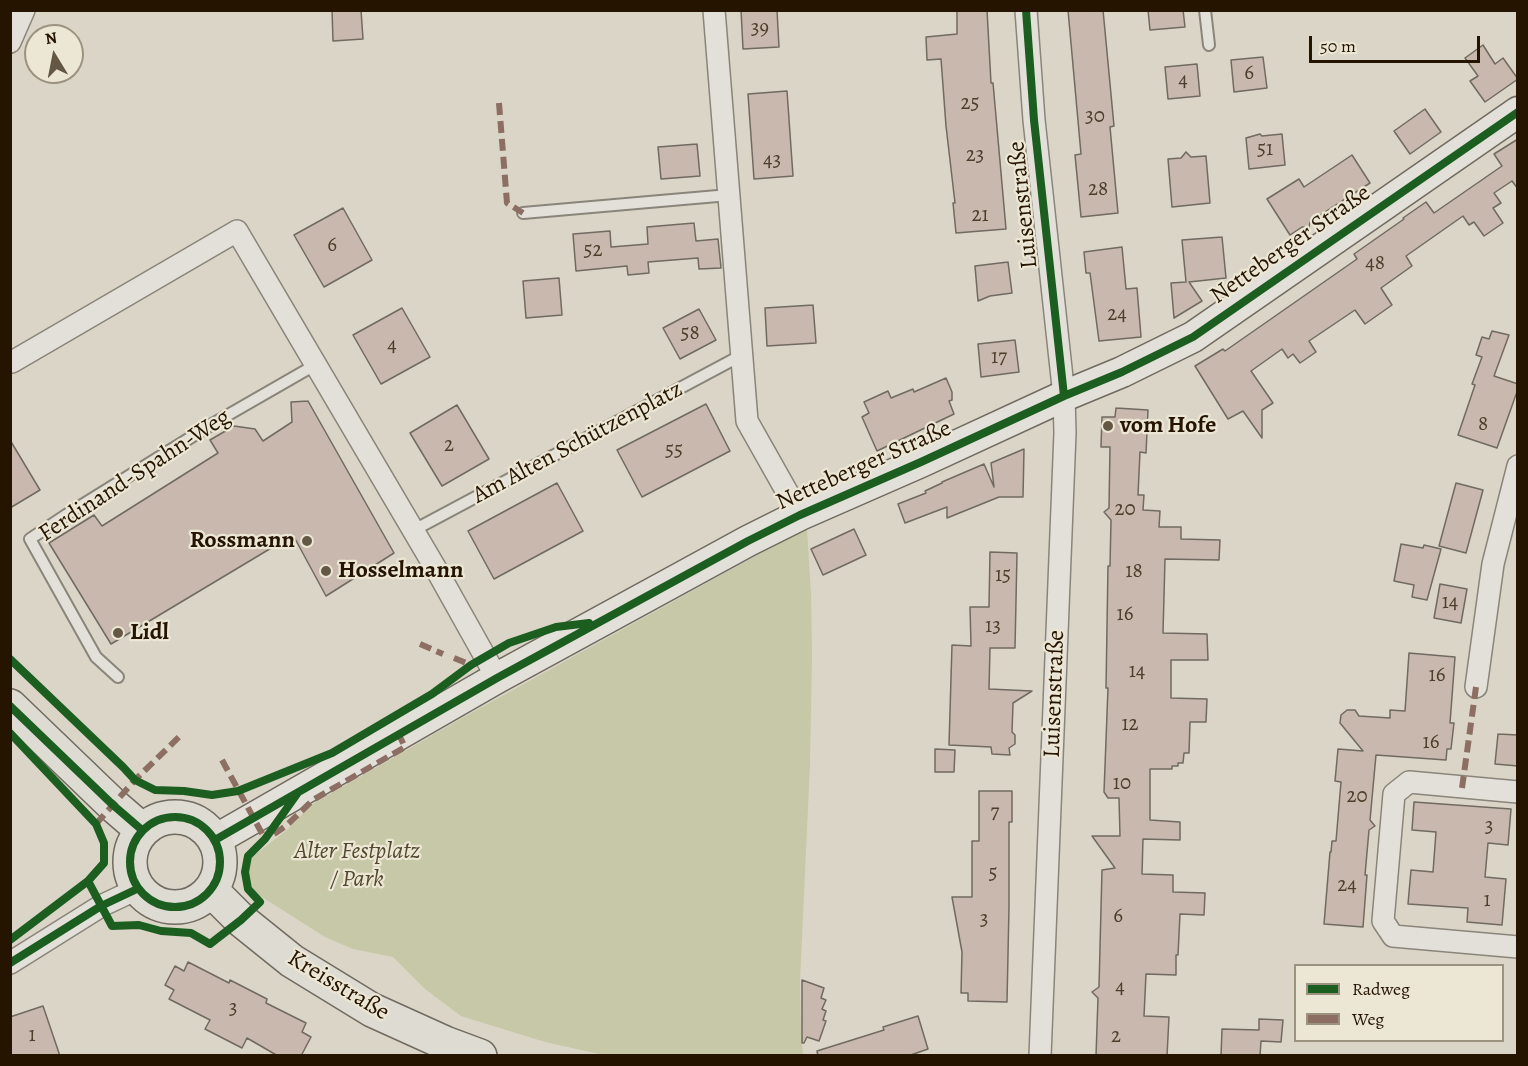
<!DOCTYPE html>
<html>
<head>
<meta charset="utf-8">
<style>
	body { margin:0 }
	#map { position:relative; width:1528px; height:1066px; overflow:hidden; background:#dad5c6; font-family:Alegreya,serif }
	canvas { display:block }
	.frame { position:absolute; inset:0; border:12px solid #251400; pointer-events:none }
	.legend { position:absolute; left:1294px; top:964px; width:210px; height:78px; box-sizing:border-box; background:#ece6d5; border:2px solid #9c9280; margin:0; padding:8px 10px; list-style:none; font-size:18px; color:#251400 }
	.legend li { display:flex; align-items:center; gap:12px; height:30px }
	.legend b { width:30px; border:2px solid #9c9280 }
	.north { position:absolute; left:24px; top:24px; width:60px; height:60px; box-sizing:border-box; background:#ece6d5; border:2px solid #9c9280; border-radius:50%; rotate:350deg; font-size:16px; font-weight:700; line-height:24px; text-align:center; color:#251400 }
	.north::after { content:''; display:block; margin:auto; width:21px; height:27px; background:#645845; clip-path:polygon(50% 0,100% 100%,50% 72%,0 100%) }
	.scale { position:absolute; left:1309px; top:36px; width:171px; height:27px; box-sizing:border-box; border:3px solid #251400; border-top:0; padding-left:8px; font-size:18px; line-height:21px; white-space:nowrap; color:#251400; -webkit-text-stroke:4px #ece6d5; paint-order:stroke }
</style>
</head>
<body>
<div id="map">
<canvas width="1528" height="1066"></canvas>
<div class="frame"></div>
<ul class="legend">
<li><b style="height:8px;background:#1b5e20"></b>Radweg</li>
<li><b style="height:8px;background:#8d6e63"></b>Weg</li>
</ul>
<div class="north">N</div>
<div class="scale">50 m</div>
</div>
<script>
const ctx = document.querySelector('canvas').getContext('2d');
ctx.lineJoin = 'round';
function fillPath(path, color) {
  ctx.fillStyle = color;
  ctx.fill(path, 'evenodd');
}
function shape(rows) {
  const path = new Path2D();
  for (const r of rows) {
    if (r.length === 3) {
      path.moveTo(r[0] + r[2], r[1]);
      path.arc(r[0], r[1], r[2], 0, 2 * Math.PI);
      continue;
    }
    path.moveTo(r[0], r[1]);
    for (let i = 2; i < r.length; i += 2) path.lineTo(r[i], r[i + 1]);
  }
  return path;
}
function strokePath(path, color, width, dash) {
  ctx.strokeStyle = color;
  ctx.lineWidth = width;
  ctx.lineCap = dash ? 'butt' : 'round';
  ctx.setLineDash(dash || []);
  ctx.stroke(path);
}
function write(font, color, halo, rows, align = 'center') {
  ctx.font = font + ' Alegreya,serif';
  ctx.lineWidth = 4.5;
  ctx.setLineDash([]);
  ctx.textBaseline = 'middle';
  ctx.strokeStyle = halo;
  ctx.fillStyle = color;
  for (const [text, x, y, turn = 0] of rows) {
    ctx.save();
    ctx.translate(x, y);
    ctx.rotate((+turn || 0) * Math.PI / 180);
    ctx.textAlign = isNaN(turn) ? turn : align;
    if (halo) ctx.strokeText(text, 0, 0);
    ctx.fillText(text, 0, 0);
    ctx.restore();
  }
}
fillPath(shape([
	[807,529,811,593,812,656,810,764,800,981,801,1035,803,1055,604,1055,545,1042,461,1016,425,989,393,957,353,949,325,937,262,897,250,888,248,872,252,857,287,830,311,805,464,717,759,554]
]), '#c7c8a8');
const building = shape([
	[332,10,361,10,363,39,333,41,332,10],
	[741,10,777,10,779,47,743,49,741,10],
	[957,10,987,10,991,83,993,83,1006,229,956,233,953,203,955,203,946,126,941,59,927,60,926,37,957,34,957,10],
	[1068,10,1103,10,1114,126,1110,127,1118,213,1081,217,1075,155,1081,154,1068,10],
	[1148,10,1183,10,1185,27,1150,30,1148,10],
	[1483,45,1495,64,1503,58,1518,79,1485,102,1470,81,1478,76,1465,58,1483,45],
	[1263,57,1267,88,1234,92,1231,60,1263,57],
	[1197,64,1200,96,1168,99,1165,67,1197,64],
	[787,91,793,176,754,179,748,94,787,91],
	[1425,109,1441,132,1410,154,1394,131,1425,109],
	[1260,134,1262,136,1282,134,1285,165,1249,169,1246,138,1260,134],
	[1518,139,1518,189,1512,181,1494,193,1501,203,1493,208,1503,223,1484,236,1474,222,1469,225,1463,216,1406,256,1412,266,1381,288,1392,305,1365,324,1355,310,1309,341,1316,352,1300,363,1293,354,1288,358,1282,349,1251,371,1273,403,1262,410,1262,438,1243,411,1228,419,1195,366,1223,349,1225,351,1357,259,1354,254,1404,219,1403,218,1426,202,1434,213,1502,166,1494,154,1518,139],
	[697,144,700,176,661,179,658,147,697,144],
	[1186,152,1191,157,1206,156,1210,203,1172,207,1168,159,1181,158,1186,152],
	[1352,155,1370,183,1310,222,1309,228,1302,227,1290,235,1267,199,1299,179,1304,187,1352,155],
	[343,208,372,260,324,287,294,235,343,208],
	[694,223,696,241,718,239,721,268,699,269,698,258,648,262,649,273,628,275,627,266,576,271,573,234,610,231,611,247,648,244,647,227,694,223],
	[1222,237,1226,278,1189,282,1202,301,1174,318,1171,283,1186,282,1182,240,1222,237],
	[1122,247,1126,289,1137,288,1141,337,1099,341,1090,273,1086,273,1084,252,1122,247],
	[1008,262,1012,293,990,296,978,301,975,266,1008,262],
	[559,278,562,315,526,318,523,281,559,278],
	[813,305,816,343,767,346,765,308,813,305],
	[402,308,430,357,381,384,353,335,402,308],
	[699,309,716,340,680,359,663,328,699,309],
	[1492,331,1509,335,1494,376,1518,384,1518,389,1497,448,1458,435,1475,385,1472,384,1482,357,1476,355,1482,337,1489,339,1492,331],
	[1015,340,1019,372,981,377,978,344,1015,340],
	[946,378,952,392,952,400,949,401,954,414,877,451,862,417,869,413,864,402,888,391,891,398,913,389,914,392,946,378],
	[308,401,394,553,326,596,293,535,111,644,49,543,94,515,102,526,218,453,210,440,234,426,255,429,263,441,292,422,291,402,308,401],
	[706,404,730,451,642,497,617,450,706,404],
	[457,405,489,459,442,486,410,433,457,405],
	[1116,408,1148,410,1146,453,1140,452,1138,495,1144,495,1143,510,1160,511,1159,527,1181,527,1181,539,1220,540,1219,560,1165,559,1163,633,1207,634,1208,660,1171,660,1171,698,1207,699,1206,722,1190,722,1189,753,1184,753,1183,763,1178,763,1178,766,1172,766,1172,769,1150,769,1150,820,1180,822,1180,840,1143,839,1142,874,1173,875,1173,892,1205,893,1204,915,1180,914,1178,955,1176,955,1176,975,1146,974,1144,1016,1169,1017,1167,1056,1096,1056,1098,998,1092,992,1099,987,1102,870,1115,868,1092,836,1120,836,1119,798,1108,798,1104,792,1108,688,1106,688,1108,566,1110,566,1111,520,1104,512,1109,508,1110,447,1101,447,1102,417,1115,417,1116,408],
	[10,440,40,490,10,508,10,440],
	[1024,449,1023,497,999,497,947,518,947,507,905,523,898,504,926,493,925,491,942,483,942,482,984,464,994,487,991,463,1024,449],
	[557,483,583,531,494,579,468,531,557,483],
	[1456,483,1483,490,1466,553,1439,546,1456,483],
	[854,529,866,555,823,575,811,549,854,529],
	[1401,544,1423,548,1424,545,1441,549,1427,600,1412,597,1414,585,1394,581,1401,544],
	[990,552,1017,553,1015,648,990,648,989,689,1032,691,1013,703,1012,732,1015,735,1015,744,1009,748,1010,755,992,754,991,747,949,745,952,645,971,646,970,607,989,607,990,552],
	[1440,584,1467,589,1461,623,1434,618,1440,584],
	[1409,653,1455,657,1450,723,1454,723,1451,749,1447,749,1446,760,1376,755,1370,820,1375,826,1369,830,1365,875,1367,875,1363,927,1324,924,1330,852,1331,852,1332,841,1336,841,1341,782,1335,781,1338,749,1363,751,1340,723,1341,715,1347,710,1355,710,1359,716,1390,718,1390,710,1405,711,1409,653],
	[1498,734,1518,735,1518,766,1495,764,1498,734],
	[935,749,955,750,954,772,935,772,935,749],
	[979,791,1012,791,1012,822,1009,822,1009,907,1007,1002,968,1001,968,993,961,993,962,952,952,897,972,897,972,841,979,841,979,791],
	[1414,802,1511,809,1508,845,1488,843,1485,877,1506,879,1502,925,1467,922,1468,908,1408,904,1411,870,1433,872,1436,832,1412,830,1414,802],
	[188,962,229,983,230,980,267,999,266,1003,306,1023,302,1032,311,1037,301,1056,278,1056,247,1038,242,1048,205,1029,210,1020,169,999,174,990,165,985,175,966,184,971,188,962],
	[802,980,824,988,821,998,826,1000,822,1009,826,1011,823,1020,826,1021,819,1041,807,1037,804,1043,802,1043,802,980],
	[43,1006,60,1056,10,1056,10,1017,43,1006],
	[918,1016,928,1049,908,1056,818,1056,817,1051,884,1030,883,1027,918,1016],
	[1259,1019,1283,1020,1281,1042,1261,1041,1260,1056,1221,1056,1222,1029,1259,1030,1259,1019]
]);
fillPath(building, '#c8b8ad');
strokePath(building, '#706a60', 1.5);
const lane = shape([
	[1205,10,1209,45],
	[523,213,729,195],
	[414,530,742,355],
	[118,677,96,657,30,539,66,515,214,423,315,365]
]);
const street = shape([
	[714,10,747,421,800,515],
	[1026,10,1034,120,1064,396,1065,433,1040,1056],
	[10,42,24,10],
	[10,361,12,362,237,231,436,569,497,678],
	[1476,687,1493,564,1518,466],
	[1518,792,1409,782,1394,794,1383,921,1393,936,1518,947],
	[10,963,101,906,137,889]
]);
const secondary = shape([
	[215,840,497,678,748,541,800,515,921,462,1064,396,1122,372,1193,337,1518,112]
]);
const primary = shape([
	[10,706,113,805,142,830],
	[175,862,45],
	[211,890,241,920,292,961,372,1010,445,1043,480,1056]
]);
strokePath(lane, '#8a857a', 14);
strokePath(street, '#8a857a', 24);
strokePath(secondary, '#706a60', 33);
strokePath(primary, '#706a60', 36);
strokePath(lane, '#e3e0d9', 10);
strokePath(street, '#e3e0d9', 21);
strokePath(secondary, '#e3e0d9', 30);
strokePath(primary, '#dedbd3', 33);
strokePath(shape([
	[499,103,507,203,523,213],
	[420,644,443,654],
	[454,658,471,665],
	[222,760,265,839],
	[1462,788,1476,687],
	[96,824,135,780,180,736],
	[274,834,286,826,313,800,405,747,399,735]
]), '#8d6e63', 6, [12, 6]);
strokePath(shape([
	[1026,10,1034,120,1064,396],
	[10,659,123,767,135,780,155,790,184,791,212,795,238,791,332,753,432,694,471,665,509,643,556,627,589,623],
	[10,706,113,805,142,830],
	[10,733,96,824,104,843,104,863,88,881,10,940],
	[175,862,45],
	[215,840,497,678,748,541,800,515,921,462,1064,396,1122,372,1193,337,1518,112],
	[88,881,112,926,139,925,161,931,191,933,210,944,241,920,260,902,248,889,245,872,248,856,265,839,297,794],
	[10,963,101,906,137,889]
]), '#1b5e20', 8);
for (const [x, y, r, color] of [
	[1108,426,6,"#645845"],
	[307,541,6,"#645845"],
	[326,571,6,"#645845"],
	[118,633,6,"#645845"]
]) {
  const dot = new Path2D();
  dot.arc(x, y, r, 0, 2 * Math.PI);
  ctx.fillStyle = color;
  ctx.fill(dot);
  strokePath(dot, '#ece6d5', 2);
}
write('21px', '#4e3d2b', null, [
	["39",760,29],
	["6",1249,74],
	["4",1183,81],
	["25",970,104],
	["30",1095,117],
	["51",1265,150],
	["23",975,156],
	["43",772,161],
	["28",1098,190],
	["21",980,216],
	["6",332,246],
	["52",593,251],
	["48",1375,264],
	["24",1117,315],
	["58",690,334],
	["4",392,346],
	["17",999,358],
	["8",1483,425],
	["2",449,446],
	["55",674,451],
	["20",1125,510],
	["18",1134,572],
	["15",1003,576],
	["14",1450,603],
	["16",1125,615],
	["13",993,627],
	["14",1137,672],
	["16",1437,676],
	["12",1130,725],
	["16",1431,743],
	["10",1122,784],
	["20",1357,797],
	["7",995,813],
	["3",1489,827],
	["5",993,874],
	["24",1347,886],
	["1",1487,901],
	["6",1118,917],
	["3",984,920],
	["4",1120,988],
	["3",233,1009],
	["1",32,1036],
	["2",1116,1037]
]);
write('24px', '#251400', '#ece6d5', [
	["Luisenstraße",1024,205,-96],
	["Netteberger Straße",1291,245,-35],
	["Am Alten Schützenplatz",578,443,-28],
	["Netteberger Straße",864,466,-24],
	["Ferdinand-Spahn-Weg",135,476,-33],
	["Luisenstraße",1055,694,-88],
	["Kreisstraße",338,986,31]
]);
write('bold 24px', '#251400', '#ece6d5', [
	["vom Hofe",1120,426],
	["Rossmann",295,541,"right"],
	["Hosselmann",338,571],
	["Lidl",130,633]
], 'left');
write('italic 24px', '#51472b', '#ece6d5', [
	["Alter Festplatz",357,852],
	["/ Park",357,880]
]);
</script>
</body>
</html>
